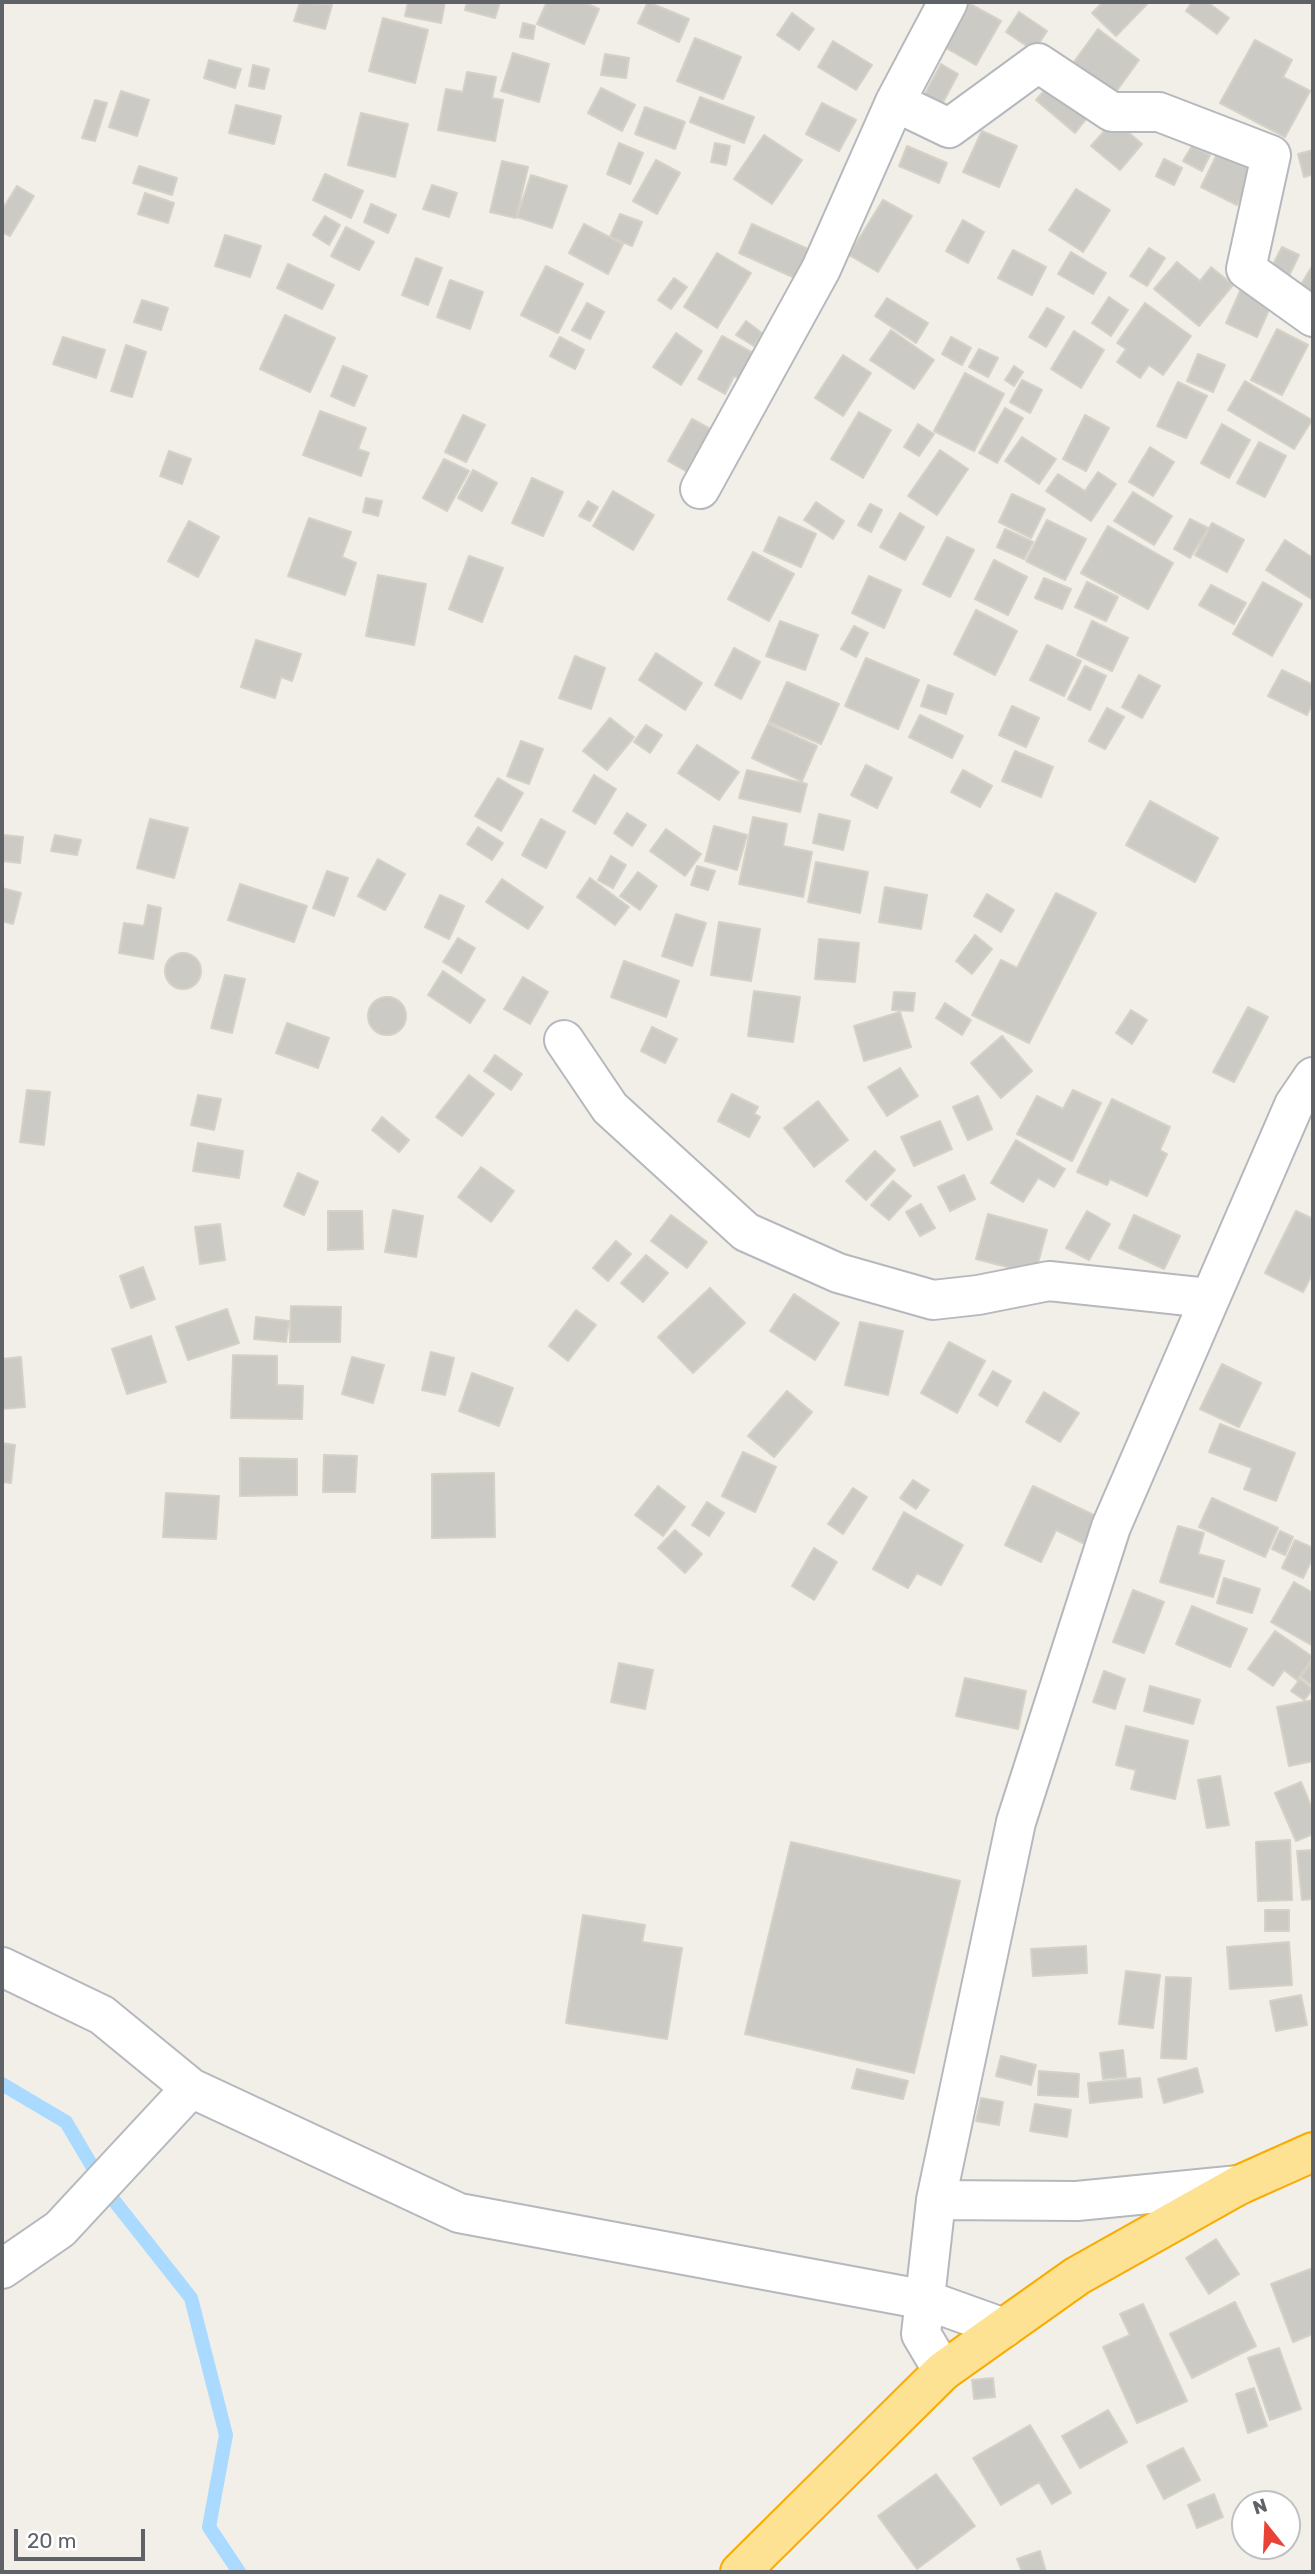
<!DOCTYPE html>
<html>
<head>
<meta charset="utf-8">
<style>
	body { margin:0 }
	#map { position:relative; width:1315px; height:2574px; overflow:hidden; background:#f1efe8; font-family:Rubik,sans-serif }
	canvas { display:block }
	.frame { position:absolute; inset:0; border:4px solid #5f6368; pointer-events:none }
	.north { position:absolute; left:1231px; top:2490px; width:70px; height:70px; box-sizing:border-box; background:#fff; border:2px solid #bfc1c3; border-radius:50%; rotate:342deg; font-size:19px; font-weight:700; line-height:28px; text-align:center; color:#5f6368 }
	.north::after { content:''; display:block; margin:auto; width:24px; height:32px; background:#ea4335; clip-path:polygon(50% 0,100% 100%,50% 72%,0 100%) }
	.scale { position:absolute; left:14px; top:2529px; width:131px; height:32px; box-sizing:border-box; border:4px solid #5f6368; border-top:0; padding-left:9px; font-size:21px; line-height:24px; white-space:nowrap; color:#5f6368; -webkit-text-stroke:5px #fff; paint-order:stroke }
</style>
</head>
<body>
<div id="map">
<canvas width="1315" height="2574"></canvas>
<div class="frame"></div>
<div class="north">N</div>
<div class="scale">20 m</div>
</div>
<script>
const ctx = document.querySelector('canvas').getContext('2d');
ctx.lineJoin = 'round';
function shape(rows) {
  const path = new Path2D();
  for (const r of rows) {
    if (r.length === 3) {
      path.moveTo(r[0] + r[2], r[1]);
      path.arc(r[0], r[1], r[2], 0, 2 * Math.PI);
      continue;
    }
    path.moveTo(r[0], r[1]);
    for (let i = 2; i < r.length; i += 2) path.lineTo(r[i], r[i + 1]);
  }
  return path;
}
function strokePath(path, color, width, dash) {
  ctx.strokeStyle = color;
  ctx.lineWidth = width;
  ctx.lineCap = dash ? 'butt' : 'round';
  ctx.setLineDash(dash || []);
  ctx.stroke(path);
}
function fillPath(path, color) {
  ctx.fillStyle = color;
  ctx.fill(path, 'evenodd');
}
strokePath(shape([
	[2,2084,66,2122,108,2193,191,2298,226,2435,209,2527,239,2572]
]), '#aadaff', 14);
const building = shape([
	[300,2,332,5,325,29,294,21,300,2],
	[408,2,445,2,441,23,405,16,408,2],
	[467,2,500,2,495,18,465,10,467,2],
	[547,2,583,2,599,9,584,44,537,24,547,2],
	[648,2,689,19,679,42,638,23,648,2],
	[1103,2,1149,2,1116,36,1092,13,1103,2],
	[1192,2,1207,2,1229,18,1217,34,1186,11,1192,2],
	[970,4,1001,21,976,65,946,48,970,4],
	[1019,12,1047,31,1034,51,1006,32,1019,12],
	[792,13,814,29,799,50,777,35,792,13],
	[383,18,428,30,415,83,369,71,383,18],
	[523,23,535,26,533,39,520,37,523,23],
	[1098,29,1139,60,1110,100,1068,70,1098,29],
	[695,38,741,57,723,99,677,81,695,38],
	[1255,40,1292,60,1283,77,1310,91,1285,137,1220,103,1255,40],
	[833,41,872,65,856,90,818,67,833,41],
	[513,53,549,64,539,102,501,91,513,53],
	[605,54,629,58,626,78,601,75,605,54],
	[209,60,241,69,235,88,204,78,209,60],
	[941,64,958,74,940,108,922,99,941,64],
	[253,65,269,69,264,89,249,86,253,65],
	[467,72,496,77,492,98,503,100,495,141,438,130,446,89,463,92,467,72],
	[1057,76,1095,108,1075,133,1036,100,1057,76],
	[601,88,635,105,622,131,588,113,601,88],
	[121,91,149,100,137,136,109,127,121,91],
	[700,97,754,117,744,143,690,122,700,97],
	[95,100,107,103,95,141,82,138,95,100],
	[822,103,856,120,839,151,806,134,822,103],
	[236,105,281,116,274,144,229,133,236,105],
	[645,107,685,122,675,149,635,134,645,107],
	[361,113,408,124,395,177,348,165,361,113],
	[1114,120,1142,144,1120,170,1091,146,1114,120],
	[982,131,1017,146,999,187,963,172,982,131],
	[764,135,802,160,772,204,734,179,764,135],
	[619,143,643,153,630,184,607,174,619,143],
	[715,143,730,146,726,165,711,162,715,143],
	[1222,144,1259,162,1237,205,1201,187,1222,144],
	[907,146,947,163,939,183,899,166,907,146],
	[1192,146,1210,155,1202,171,1183,161,1192,146],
	[1313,150,1313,174,1304,177,1298,154,1313,150],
	[1164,159,1182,168,1174,185,1156,176,1164,159],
	[656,160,680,173,657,214,633,201,656,160],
	[502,161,528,167,516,218,490,212,502,161],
	[139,166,177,178,172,195,133,183,139,166],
	[325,174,363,191,351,218,313,200,325,174],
	[531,175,567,186,552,228,517,217,531,175],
	[432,185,457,193,449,217,423,209,432,185],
	[17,186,34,196,10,236,2,232,2,210,17,186],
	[1076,189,1110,210,1083,252,1049,230,1076,189],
	[145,193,174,203,168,223,138,214,145,193],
	[883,200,912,216,878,272,849,255,883,200],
	[371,204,396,215,388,233,364,222,371,204],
	[620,214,642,222,632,246,610,237,620,214],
	[325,216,340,225,329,245,313,235,325,216],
	[963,220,984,232,968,263,946,251,963,220],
	[584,224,623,244,608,274,569,253,584,224],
	[752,224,808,249,795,278,739,253,752,224],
	[346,227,374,242,359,270,331,256,346,227],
	[225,235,261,246,250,277,215,266,225,235],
	[1282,247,1299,255,1288,278,1270,270,1282,247],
	[1149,248,1165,258,1147,286,1130,276,1149,248],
	[1013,250,1046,267,1032,295,998,278,1013,250],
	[1071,252,1106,273,1093,294,1058,274,1071,252],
	[717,253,751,273,717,328,684,307,717,253],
	[416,258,442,268,428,305,402,295,416,258],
	[1177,262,1200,281,1211,267,1233,285,1199,326,1154,289,1177,262],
	[288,264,334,285,322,309,277,288,288,264],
	[1313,265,1313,305,1295,294,1313,265],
	[546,266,583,284,558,333,521,315,546,266],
	[674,278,687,287,671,309,658,300,674,278],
	[450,280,483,292,470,329,437,317,450,280],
	[1244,282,1275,296,1257,337,1226,323,1244,282],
	[1109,297,1128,310,1111,336,1092,323,1109,297],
	[887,298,928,323,916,343,875,316,887,298],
	[142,300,168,308,161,330,134,322,142,300],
	[587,303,604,312,590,339,572,330,587,303],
	[1145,303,1191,336,1163,375,1149,365,1140,378,1117,362,1126,349,1117,343,1145,303],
	[1047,308,1064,317,1046,347,1029,337,1047,308],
	[285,315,335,338,310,392,260,369,285,315],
	[746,321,762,333,754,346,736,335,746,321],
	[1277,329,1308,345,1282,395,1251,380,1277,329],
	[891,330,934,360,914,389,870,360,891,330],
	[1074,331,1104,350,1081,388,1051,369,1074,331],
	[676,333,702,351,681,385,653,367,676,333],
	[722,336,766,360,752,385,734,376,725,394,698,379,722,336],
	[63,337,105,350,96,378,53,364,63,337],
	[560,337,584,350,575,369,550,356,560,337],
	[951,337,971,348,962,365,942,354,951,337],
	[126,345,146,352,132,397,111,391,126,345],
	[979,349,998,358,988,377,969,367,979,349],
	[1198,354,1225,365,1213,392,1187,381,1198,354],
	[843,355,871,373,843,416,815,398,843,355],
	[343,366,367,376,354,406,331,396,343,366],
	[1014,366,1023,372,1014,386,1005,380,1014,366],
	[965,373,1004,394,974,451,934,431,965,373],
	[1022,380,1042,390,1030,413,1010,402,1022,380],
	[1245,381,1312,420,1294,449,1228,410,1245,381],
	[1178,382,1207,396,1186,438,1157,426,1178,382],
	[1005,408,1023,418,997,463,979,453,1005,408],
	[320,411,366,428,358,449,369,453,361,476,303,455,320,411],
	[859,412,891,430,863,478,831,459,859,412],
	[463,415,485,425,466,462,445,452,463,415],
	[1085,415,1109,428,1086,471,1063,459,1085,415],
	[692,419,723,436,698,478,668,461,692,419],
	[918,424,934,434,919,456,904,447,918,424],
	[1222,424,1250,440,1229,478,1201,463,1222,424],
	[1022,437,1056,459,1039,484,1005,461,1022,437],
	[1259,442,1286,456,1265,497,1237,483,1259,442],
	[1150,447,1174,462,1153,496,1129,482,1150,447],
	[940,450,968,469,937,515,908,496,940,450],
	[169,451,191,459,182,484,160,476,169,451],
	[444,459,469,471,447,511,423,498,444,459],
	[473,470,497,483,482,511,458,498,473,470],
	[1098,472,1116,484,1091,521,1046,491,1058,474,1085,491,1098,472],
	[532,478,563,492,543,536,512,523,532,478],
	[613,491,654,515,633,550,593,526,613,491],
	[1133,492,1172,516,1154,545,1114,521,1133,492],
	[1012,494,1045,509,1031,538,999,522,1012,494],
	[366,498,382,501,378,516,363,512,366,498],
	[588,501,598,507,590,521,579,516,588,501],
	[816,502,844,521,833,539,804,520,816,502],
	[870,504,882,510,871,532,858,525,870,504],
	[900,513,924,527,905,560,880,547,900,513],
	[779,517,816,534,801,567,764,551,779,517],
	[309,518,351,532,342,557,356,563,345,595,288,576,309,518],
	[1190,519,1208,528,1190,558,1174,549,1190,519],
	[1047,520,1086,539,1065,580,1026,561,1047,520],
	[189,521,219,537,198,577,168,561,189,521],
	[1212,523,1244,540,1227,572,1195,555,1212,523],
	[1108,526,1173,563,1148,609,1081,573,1108,526],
	[1005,529,1033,542,1024,559,997,547,1005,529],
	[947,537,974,550,950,597,923,584,947,537],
	[1285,540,1313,558,1313,600,1266,570,1285,540],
	[753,552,794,574,769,621,728,599,753,552],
	[469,556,503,568,482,622,449,609,469,556],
	[994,560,1027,577,1008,615,975,599,994,560],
	[378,575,426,584,414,645,366,636,378,575],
	[869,576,901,590,884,628,852,613,869,576],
	[1044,578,1071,589,1062,609,1035,598,1044,578],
	[1087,582,1118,597,1106,621,1075,607,1087,582],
	[1263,582,1302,604,1272,656,1233,634,1263,582],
	[1211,585,1246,603,1234,624,1199,605,1211,585],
	[976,610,1017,631,995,675,954,654,976,610],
	[780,621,818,635,805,670,766,656,780,621],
	[1092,621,1128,638,1112,671,1077,655,1092,621],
	[854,626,868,633,856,657,841,649,854,626],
	[256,640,301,654,292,681,281,677,275,698,241,687,256,640],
	[1047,645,1081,661,1064,696,1030,680,1047,645],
	[734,648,760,662,741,699,715,685,734,648],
	[656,653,702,683,685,710,639,680,656,653],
	[575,656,605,668,591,709,559,698,575,656],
	[866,658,919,680,898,729,845,706,866,658],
	[1085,666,1106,676,1090,710,1068,699,1085,666],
	[1282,670,1313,685,1313,703,1307,715,1268,696,1282,670],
	[1139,675,1160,686,1142,718,1122,707,1139,675],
	[787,682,839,704,821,744,769,722,787,682],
	[928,685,953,694,946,714,921,706,928,685],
	[1012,706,1039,718,1026,747,999,735,1012,706],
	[1107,708,1124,717,1105,749,1089,741,1107,708],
	[920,715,963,736,952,758,909,737,920,715],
	[610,718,634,737,607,770,583,751,610,718],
	[768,724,817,746,802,781,752,758,768,724],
	[646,725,662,735,650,753,634,742,646,725],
	[521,741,543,749,529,784,507,776,521,741],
	[697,745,739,772,719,800,678,773,697,745],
	[1015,751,1053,767,1041,797,1002,781,1015,751],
	[866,765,892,778,877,808,851,795,866,765],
	[747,770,807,784,800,812,739,798,747,770],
	[963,770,992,786,980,807,951,792,963,770],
	[594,775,616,789,595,824,573,811,594,775],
	[498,778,523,793,501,831,475,816,498,778],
	[1150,801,1218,838,1195,882,1126,845,1150,801],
	[627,813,646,825,632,846,614,833,627,813],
	[819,814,850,821,843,850,813,843,819,814],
	[753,817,787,824,783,846,812,852,803,897,739,884,753,817],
	[150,819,188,828,174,878,137,868,150,819],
	[541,819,565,832,546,868,522,855,541,819],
	[714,826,747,835,737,870,705,861,714,826],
	[478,827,503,843,492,860,467,844,478,827],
	[666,829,701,854,685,876,650,851,666,829],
	[3,835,23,837,20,863,2,861,3,835],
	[55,835,81,840,77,855,51,851,55,835],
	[611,856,626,865,613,888,598,880,611,856],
	[378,859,405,874,385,910,358,896,378,859],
	[816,862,868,872,860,913,808,902,816,862],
	[697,866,715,871,708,890,691,885,697,866],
	[327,871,348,878,334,916,313,908,327,871],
	[638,872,657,886,640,910,620,896,638,872],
	[590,878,629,907,615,925,577,897,590,878],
	[502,879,543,907,528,929,486,902,502,879],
	[240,884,307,906,294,942,228,920,240,884],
	[885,887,927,895,921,929,879,922,885,887],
	[2,888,21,893,13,924,2,921,2,888],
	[1056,893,1096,913,1029,1043,972,1015,1001,960,1017,968,1056,893],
	[987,894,1014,910,1001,932,974,916,987,894],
	[440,895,464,906,449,939,425,927,440,895],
	[148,905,161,908,153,959,119,953,124,923,144,926,148,905],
	[676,914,706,923,692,966,662,956,676,914],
	[719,922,760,929,751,981,711,975,719,922],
	[975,935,992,949,972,974,956,961,975,935],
	[458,938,475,948,461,973,443,962,458,938],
	[819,939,859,943,855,982,815,979,819,939],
	[183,971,18],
	[624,961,679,981,666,1017,611,997,624,961],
	[443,971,485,1000,470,1023,428,995,443,971],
	[225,975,245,979,232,1033,211,1028,225,975],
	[523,977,548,992,530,1024,504,1009,523,977],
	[754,991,800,997,793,1042,748,1036,754,991],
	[894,992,915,993,913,1011,892,1010,894,992],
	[387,1016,19],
	[945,1003,971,1020,962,1035,936,1018,945,1003],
	[1248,1007,1268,1017,1234,1082,1213,1072,1248,1007],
	[1131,1010,1147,1020,1132,1044,1116,1033,1131,1010],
	[900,1012,911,1047,864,1061,854,1026,900,1012],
	[287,1023,329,1038,318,1068,276,1053,287,1023],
	[652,1027,677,1039,665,1063,641,1051,652,1027],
	[1002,1036,1032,1071,1001,1098,971,1063,1002,1036],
	[495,1055,522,1074,511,1090,484,1071,495,1055],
	[900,1068,918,1096,887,1116,868,1087,900,1068],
	[469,1075,494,1094,462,1136,436,1117,469,1075],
	[27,1090,50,1092,44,1145,20,1142,27,1090],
	[1073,1090,1101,1103,1072,1161,1017,1134,1037,1096,1063,1109,1073,1090],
	[732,1094,758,1107,754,1114,760,1117,749,1137,718,1121,732,1094],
	[198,1095,221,1099,214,1130,191,1125,198,1095],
	[978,1096,992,1129,968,1140,953,1107,978,1096],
	[1112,1099,1170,1127,1160,1150,1167,1154,1147,1196,1110,1179,1107,1185,1077,1172,1112,1099],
	[818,1101,848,1140,814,1167,784,1128,818,1101],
	[382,1117,409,1140,399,1152,372,1130,382,1117],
	[940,1121,952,1149,914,1166,901,1137,940,1121],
	[1016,1140,1065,1169,1054,1187,1038,1178,1023,1202,991,1183,1016,1140],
	[198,1143,243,1151,239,1178,193,1171,198,1143],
	[875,1151,895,1170,866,1200,846,1181,875,1151],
	[481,1167,514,1191,491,1222,458,1197,481,1167],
	[298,1173,318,1182,304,1215,284,1206,298,1173],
	[964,1175,975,1199,950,1211,938,1187,964,1175],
	[893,1181,911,1196,889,1220,871,1205,893,1181],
	[921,1204,935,1228,920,1236,906,1212,921,1204],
	[393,1210,423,1216,416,1257,385,1252,393,1210],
	[328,1211,362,1211,363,1249,328,1250,328,1211],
	[1087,1211,1110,1224,1089,1260,1066,1248,1087,1211],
	[1296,1211,1313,1219,1313,1273,1303,1292,1265,1273,1296,1211],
	[988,1214,1047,1230,1035,1274,976,1259,988,1214],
	[671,1215,707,1242,687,1268,651,1241,671,1215],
	[1134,1215,1180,1236,1164,1269,1119,1248,1134,1215],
	[220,1224,225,1260,200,1264,195,1227,220,1224],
	[616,1241,631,1254,608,1281,593,1268,616,1241],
	[646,1255,668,1273,643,1302,621,1283,646,1255],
	[143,1267,155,1299,131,1308,120,1276,143,1267],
	[710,1288,745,1323,693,1373,658,1337,710,1288],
	[794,1294,839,1323,815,1360,770,1331,794,1294],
	[291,1306,341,1307,340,1342,290,1342,291,1306],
	[227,1309,239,1343,188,1360,176,1327,227,1309],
	[576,1310,596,1325,568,1361,549,1346,576,1310],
	[256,1317,289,1321,286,1342,254,1339,256,1317],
	[860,1322,903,1331,888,1395,845,1385,860,1322],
	[151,1336,166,1382,127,1394,112,1349,151,1336],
	[949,1342,985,1361,957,1413,921,1393,949,1342],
	[431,1352,454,1358,445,1395,422,1390,431,1352],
	[233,1355,277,1356,277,1385,303,1386,302,1419,231,1418,233,1355],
	[21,1357,25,1407,2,1409,2,1359,21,1357],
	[352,1357,384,1365,373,1403,342,1394,352,1357],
	[1222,1364,1261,1383,1239,1427,1200,1409,1222,1364],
	[993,1371,1011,1381,997,1406,979,1395,993,1371],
	[472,1373,513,1388,499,1426,459,1411,472,1373],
	[787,1391,812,1412,774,1457,748,1436,787,1391],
	[1044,1392,1079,1413,1060,1442,1026,1422,1044,1392],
	[1220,1424,1295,1453,1276,1501,1244,1489,1252,1468,1209,1452,1220,1424],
	[2,1443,15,1445,11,1483,2,1482,2,1443],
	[743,1452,776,1467,755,1512,722,1496,743,1452],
	[324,1455,357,1456,355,1492,323,1492,324,1455],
	[240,1458,297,1459,297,1495,240,1496,240,1458],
	[494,1473,495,1537,432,1538,432,1474,494,1473],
	[913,1480,929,1490,916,1509,900,1498,913,1480],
	[658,1486,685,1507,663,1536,635,1515,658,1486],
	[1033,1486,1100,1518,1087,1545,1056,1530,1041,1562,1005,1545,1033,1486],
	[853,1488,867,1497,843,1534,828,1524,853,1488],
	[166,1493,219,1496,216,1539,163,1537,166,1493],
	[1212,1498,1278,1528,1265,1557,1199,1527,1212,1498],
	[707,1502,724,1513,709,1536,692,1525,707,1502],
	[904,1512,963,1545,941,1585,917,1573,908,1588,873,1569,904,1512],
	[1178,1526,1204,1533,1198,1554,1224,1561,1213,1597,1160,1582,1178,1526],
	[675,1530,702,1554,685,1573,658,1548,675,1530],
	[1280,1531,1293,1537,1285,1555,1272,1549,1280,1531],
	[1295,1540,1313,1548,1313,1557,1303,1578,1282,1568,1295,1540],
	[814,1548,837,1562,814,1600,792,1586,814,1548],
	[1224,1578,1260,1589,1252,1613,1217,1603,1224,1578],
	[1294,1582,1313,1593,1313,1646,1271,1622,1294,1582],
	[1133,1590,1164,1602,1144,1653,1113,1642,1133,1590],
	[1192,1606,1247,1629,1230,1667,1176,1644,1192,1606],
	[1275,1631,1313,1657,1297,1680,1284,1670,1273,1686,1248,1669,1275,1631],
	[1313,1660,1313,1686,1301,1677,1313,1660],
	[619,1663,653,1670,645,1709,611,1702,619,1663],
	[1104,1671,1125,1679,1115,1709,1093,1702,1104,1671],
	[965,1678,1026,1691,1018,1729,956,1716,965,1678],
	[1300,1679,1313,1689,1304,1700,1291,1691,1300,1679],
	[1150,1686,1200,1700,1193,1724,1144,1711,1150,1686],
	[1313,1700,1313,1761,1289,1766,1277,1707,1313,1700],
	[1126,1726,1188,1741,1175,1799,1131,1789,1136,1770,1116,1765,1126,1726],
	[1220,1776,1229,1825,1207,1828,1198,1780,1220,1776],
	[1301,1782,1313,1811,1313,1834,1296,1841,1275,1793,1301,1782],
	[1290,1840,1292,1900,1258,1901,1256,1842,1290,1840],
	[791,1842,960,1881,914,2073,745,2034,791,1842],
	[1313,1850,1313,1899,1302,1900,1297,1851,1313,1850],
	[1265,1910,1289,1910,1289,1931,1265,1931,1265,1910],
	[583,1915,645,1925,642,1942,682,1948,667,2039,566,2023,583,1915],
	[1289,1942,1292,1985,1230,1989,1227,1947,1289,1942],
	[1086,1946,1087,1973,1033,1976,1031,1949,1086,1946],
	[1126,1971,1160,1975,1153,2028,1119,2024,1126,1971],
	[1166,1977,1191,1978,1186,2059,1161,2058,1166,1977],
	[1301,1995,1307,2025,1276,2031,1270,2001,1301,1995],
	[1123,2050,1126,2077,1103,2079,1100,2053,1123,2050],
	[1001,2056,1036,2065,1031,2085,996,2076,1001,2056],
	[1197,2068,1203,2092,1164,2103,1158,2079,1197,2068],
	[857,2069,908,2081,903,2099,852,2088,857,2069],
	[1039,2071,1079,2074,1078,2097,1038,2095,1039,2071],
	[1140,2078,1142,2097,1090,2103,1088,2083,1140,2078],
	[981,2098,1003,2102,999,2125,976,2121,981,2098],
	[1035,2104,1071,2110,1067,2137,1030,2131,1035,2104],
	[1216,2239,1239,2274,1209,2294,1186,2258,1216,2239],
	[1313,2268,1313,2334,1293,2342,1271,2284,1313,2268],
	[1235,2302,1256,2346,1192,2378,1170,2334,1235,2302],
	[1143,2304,1187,2401,1137,2423,1103,2347,1130,2335,1120,2314,1143,2304],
	[1279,2348,1301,2409,1270,2420,1248,2358,1279,2348],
	[993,2378,995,2397,974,2399,972,2380,993,2378],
	[1254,2388,1267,2426,1248,2433,1236,2394,1254,2388],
	[1108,2410,1127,2442,1080,2468,1062,2436,1108,2410],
	[1030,2425,1071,2493,1052,2504,1039,2482,1001,2505,973,2458,1030,2425],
	[1183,2448,1200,2480,1164,2499,1147,2466,1183,2448],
	[936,2474,975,2526,917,2569,878,2516,936,2474],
	[1214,2494,1223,2517,1197,2528,1188,2505,1214,2494],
	[1040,2551,1046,2572,1022,2572,1017,2559,1040,2551]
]);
fillPath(building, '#cccac5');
strokePath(building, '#d6d1c6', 2);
const minor = shape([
	[895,102,949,128,1038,63,1112,112,1159,112,1271,155,1246,269,1313,317],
	[700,489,821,269,895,102,948,2],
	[564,1040,610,1108,746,1232,838,1273,933,1300,978,1295,1049,1281,1208,1298],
	[2,1967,102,2015,191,2088,60,2229,2,2269],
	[191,2088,459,2213,926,2300,1004,2328],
	[936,2200,1077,2201,1239,2185],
	[943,2371,921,2334,936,2200,1016,1822,1111,1527,1294,1105,1313,1077]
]);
const highway = shape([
	[740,2572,943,2371,1077,2276,1239,2185,1313,2152]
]);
strokePath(minor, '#b5b8bc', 42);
strokePath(highway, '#f9ab00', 42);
strokePath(minor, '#fff', 38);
strokePath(highway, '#fde293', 38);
</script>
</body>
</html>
